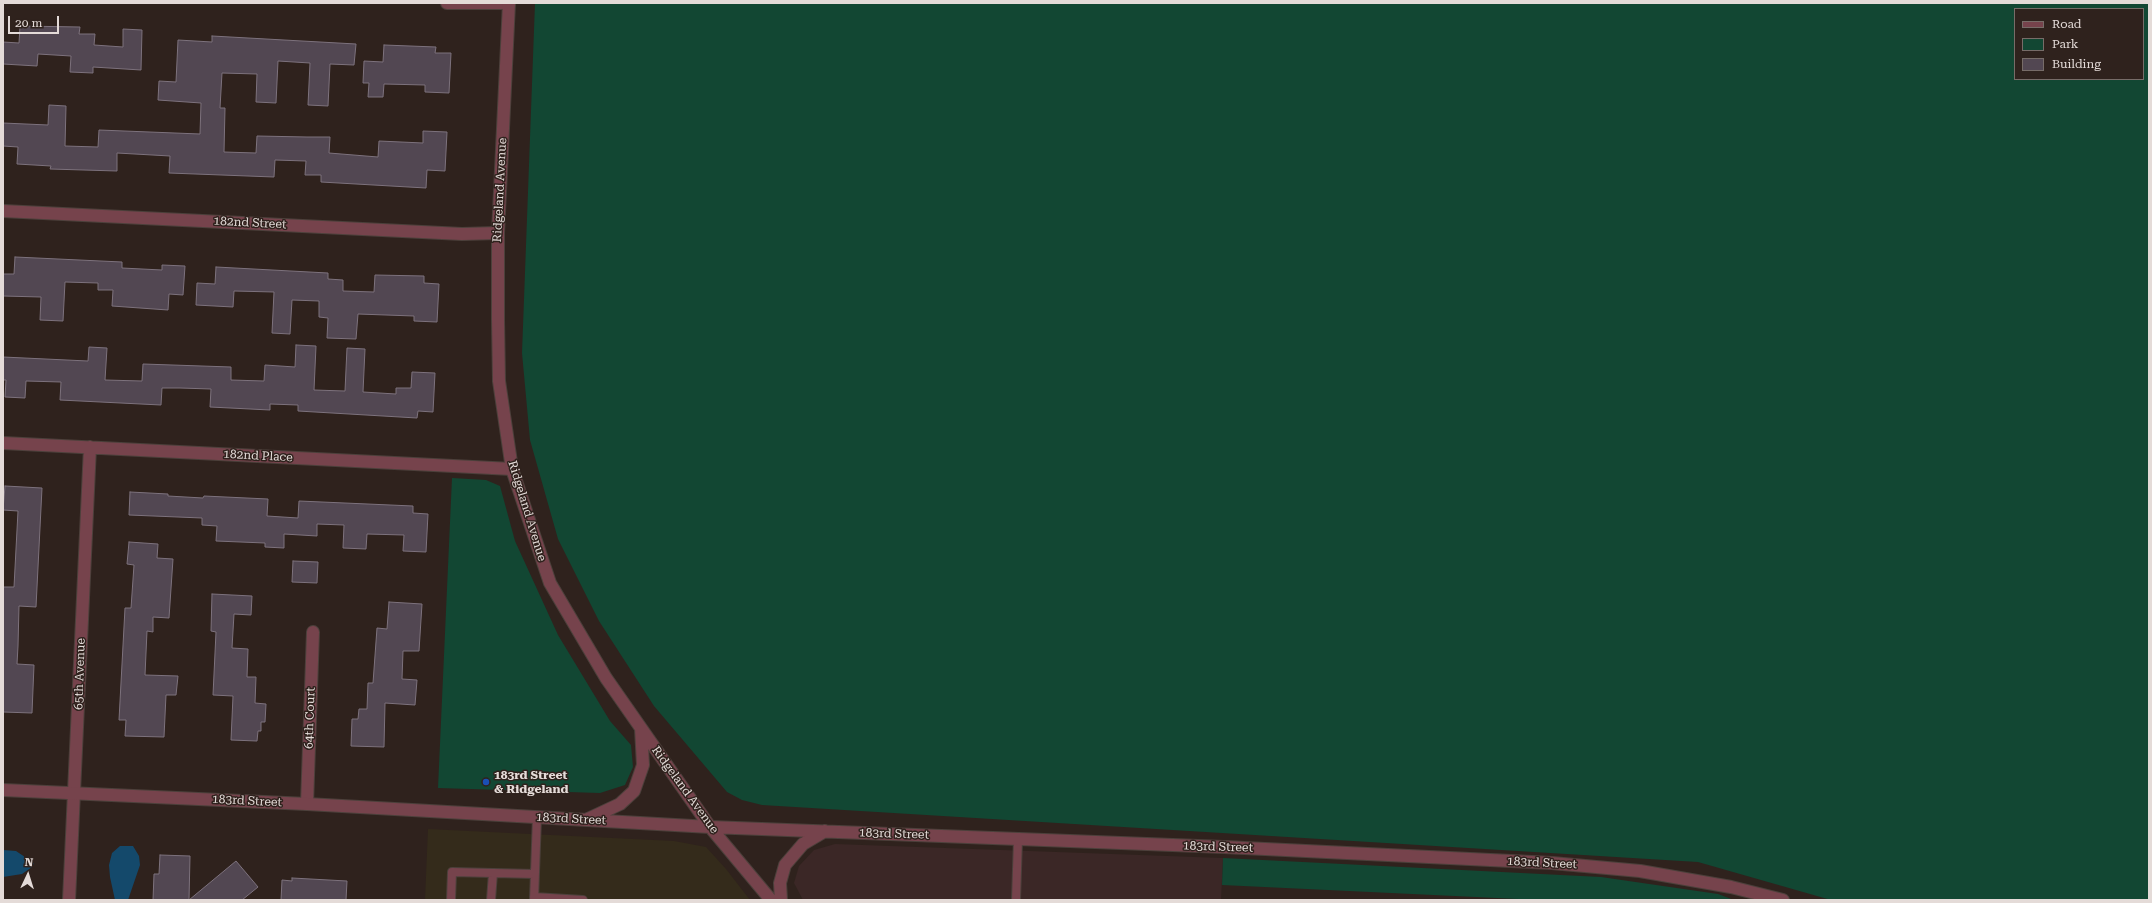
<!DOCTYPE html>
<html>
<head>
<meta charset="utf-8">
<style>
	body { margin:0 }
	#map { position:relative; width:2152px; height:903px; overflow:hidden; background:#2f221d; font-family:"Roboto Serif",serif }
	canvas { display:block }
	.frame { position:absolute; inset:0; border:4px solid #e4dbd8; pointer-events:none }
	.legend { position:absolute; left:2014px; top:8px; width:130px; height:72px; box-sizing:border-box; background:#2f221d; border:1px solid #776c68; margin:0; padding:5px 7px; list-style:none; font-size:12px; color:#e4dbd8 }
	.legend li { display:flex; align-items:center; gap:8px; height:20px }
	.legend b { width:20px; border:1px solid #776c68 }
	.north { position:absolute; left:8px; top:855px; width:40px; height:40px; -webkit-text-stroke:3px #2f221d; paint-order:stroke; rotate:4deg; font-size:11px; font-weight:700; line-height:16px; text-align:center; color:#e4dbd8 }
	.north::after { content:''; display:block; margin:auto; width:14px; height:18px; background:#e4dbd8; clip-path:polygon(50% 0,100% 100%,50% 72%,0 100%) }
	.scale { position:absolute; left:8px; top:16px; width:51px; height:18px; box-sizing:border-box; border:2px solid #e4dbd8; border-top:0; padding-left:5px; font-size:12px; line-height:14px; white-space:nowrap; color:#e4dbd8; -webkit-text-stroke:3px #2f221d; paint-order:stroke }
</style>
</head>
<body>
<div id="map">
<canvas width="2152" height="903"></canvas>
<div class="frame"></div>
<ul class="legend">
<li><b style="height:5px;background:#76434c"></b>Road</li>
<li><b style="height:11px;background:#124733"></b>Park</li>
<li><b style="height:11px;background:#524752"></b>Building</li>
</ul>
<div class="north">N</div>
<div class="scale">20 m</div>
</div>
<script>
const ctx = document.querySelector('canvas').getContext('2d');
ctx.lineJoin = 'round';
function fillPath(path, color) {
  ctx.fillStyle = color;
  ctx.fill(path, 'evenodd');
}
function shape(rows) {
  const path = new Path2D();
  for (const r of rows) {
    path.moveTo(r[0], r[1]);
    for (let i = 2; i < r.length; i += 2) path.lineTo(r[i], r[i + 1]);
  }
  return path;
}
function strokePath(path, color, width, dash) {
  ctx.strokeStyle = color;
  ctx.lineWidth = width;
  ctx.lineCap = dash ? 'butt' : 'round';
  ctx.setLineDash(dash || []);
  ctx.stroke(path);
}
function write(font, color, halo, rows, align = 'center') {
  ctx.font = font + ' "Roboto Serif",serif';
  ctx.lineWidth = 3;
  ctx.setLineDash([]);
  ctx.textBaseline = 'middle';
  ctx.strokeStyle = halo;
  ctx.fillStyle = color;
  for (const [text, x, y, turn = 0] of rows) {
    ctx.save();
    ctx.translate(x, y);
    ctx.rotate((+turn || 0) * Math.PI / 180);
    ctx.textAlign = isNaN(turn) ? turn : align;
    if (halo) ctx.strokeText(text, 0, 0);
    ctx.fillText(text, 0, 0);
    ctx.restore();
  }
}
fillPath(shape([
	[428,829,674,841,706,847,726,869,750,900,425,900]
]), '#342b1b');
fillPath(shape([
	[835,844,1223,858,1221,900,803,900,794,883,799,866,814,850]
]), '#3b2726');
fillPath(shape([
	[535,3,2149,3,2149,900,1831,900,1698,862,762,805,742,800,727,792,654,706,599,621,558,539,530,440,522,353],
	[2015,9,2143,9,2143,79,2015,79],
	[452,478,486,480,500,486,515,541,558,635,610,721,631,745,633,767,625,785,600,793,438,788],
	[1223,858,1601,877,1718,894,1734,900,1539,900,1222,885]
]), '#124733');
fillPath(shape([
	[120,846,133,846,139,856,140,865,128,900,115,900,110,877,109,865,112,853],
	[3,850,16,851,25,857,26,862,34,863,32,867,22,874,3,877]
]), '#14496b');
const building = shape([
	[20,26,80,27,79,34,95,34,94,45,123,47,123,29,142,30,141,70,93,67,93,73,70,72,71,56,38,54,37,66,3,64,3,42,19,43,20,26],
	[212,36,356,44,354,65,330,64,328,106,308,105,310,63,278,61,276,103,256,102,257,74,222,73,220,108,225,108,224,152,256,153,257,136,307,137,330,137,329,153,378,157,379,141,423,143,423,131,447,132,445,171,427,170,426,188,321,182,321,175,305,175,306,161,275,160,274,177,169,173,170,156,117,153,117,171,50,169,51,166,17,164,18,147,3,146,3,123,48,125,49,105,66,106,65,146,98,147,99,130,200,134,201,103,158,100,159,81,176,82,178,40,212,42,212,36],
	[384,45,436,47,435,53,451,53,449,93,425,92,425,85,384,84,383,97,368,97,369,83,363,83,364,61,383,62,384,45],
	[15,257,122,262,122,268,162,270,162,265,185,266,183,295,169,294,168,310,112,306,113,290,98,290,98,283,65,282,63,321,40,320,41,297,3,296,3,274,14,274,15,257],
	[216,267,328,273,328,279,343,280,343,291,374,292,375,275,424,276,424,283,439,284,437,322,414,321,414,316,358,314,356,339,327,338,328,318,319,317,319,301,292,300,290,334,272,333,274,292,234,291,233,307,196,305,197,283,215,284,216,267],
	[296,345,316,346,314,390,345,391,347,348,365,349,363,392,396,394,396,388,411,388,412,372,435,373,433,412,418,411,417,418,298,411,298,405,270,404,270,410,210,407,211,389,180,388,162,388,161,405,60,400,61,382,26,381,25,398,5,397,6,380,3,380,3,357,88,361,89,347,107,348,105,380,142,381,143,364,231,367,231,380,264,381,265,365,295,367,296,345],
	[5,486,42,488,36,607,19,606,18,646,17,664,34,665,32,713,3,712,3,587,14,587,18,511,3,510,5,486],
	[130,492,168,494,168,496,203,498,204,496,268,499,267,516,298,518,299,501,413,506,413,513,428,514,426,552,403,551,404,535,367,534,366,549,343,548,344,525,317,524,317,536,284,534,284,548,265,547,265,543,216,541,217,526,202,525,202,518,129,515,130,492],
	[129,542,158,544,157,558,173,559,169,618,153,617,153,632,147,631,145,675,178,676,176,695,166,695,164,737,125,736,126,720,119,720,125,608,131,608,134,565,127,564,129,542],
	[293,561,318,562,317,583,292,582,293,561],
	[212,594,252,596,251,615,234,614,232,648,248,649,247,677,256,677,255,703,266,704,265,722,261,722,261,731,258,731,257,741,231,740,233,696,213,695,216,632,211,631,212,594],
	[389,602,422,604,419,651,403,651,402,679,417,680,415,705,385,703,384,747,351,746,352,719,358,719,359,709,367,709,368,683,373,683,377,628,387,629,389,602],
	[160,855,190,856,189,900,236,861,258,887,242,900,153,900,154,874,159,874,160,855],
	[292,878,347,881,346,900,281,900,282,880,292,881,292,878]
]);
fillPath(building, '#524752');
strokePath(building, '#7d727d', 1);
const service = shape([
	[534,897,583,900],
	[451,900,452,872,535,874],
	[491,900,493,873],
	[534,900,537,817],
	[1016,900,1018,839]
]);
const minor = shape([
	[447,3,509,3],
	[3,211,462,234,498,233],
	[3,443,512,469],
	[307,804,313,632],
	[69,900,90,447]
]);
const tertiary = shape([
	[509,3,498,233,498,320,499,381,512,469,550,583,606,678,710,827,771,900],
	[3,790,307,804,710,827,1224,847,1552,863,1640,871,1731,887,1783,900],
	[588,819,620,804,634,791,643,765,641,728],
	[781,900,780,883,785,865,803,844,825,831]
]);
strokePath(service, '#4c403b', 10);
strokePath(minor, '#4c403b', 14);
strokePath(tertiary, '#4c403b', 14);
strokePath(service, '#76434c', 8);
strokePath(minor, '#76434c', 12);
strokePath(tertiary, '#76434c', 12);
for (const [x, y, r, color] of [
	[486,782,4,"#1a4fb4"]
]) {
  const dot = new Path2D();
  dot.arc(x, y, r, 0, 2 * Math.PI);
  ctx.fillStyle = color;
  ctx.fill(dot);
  strokePath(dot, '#2f221d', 1.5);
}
write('12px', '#e4dbd8', '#2f221d', [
	["Ridgeland Avenue",500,190,-87],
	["182nd Street",250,223,3],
	["182nd Place",258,456,3],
	["Ridgeland Avenue",527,511,73],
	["65th Avenue",80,674,-88],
	["64th Court",310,718,-88],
	["Ridgeland Avenue",685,790,54],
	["183rd Street",247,801,3],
	["183rd Street",571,819,3],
	["183rd Street",894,834,2],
	["183rd Street",1218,847,2],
	["183rd Street",1542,863,3]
]);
write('bold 12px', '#e4dbd8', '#2f221d', [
	["183rd Street",494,775],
	["& Ridgeland",494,789]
], 'left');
</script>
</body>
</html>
